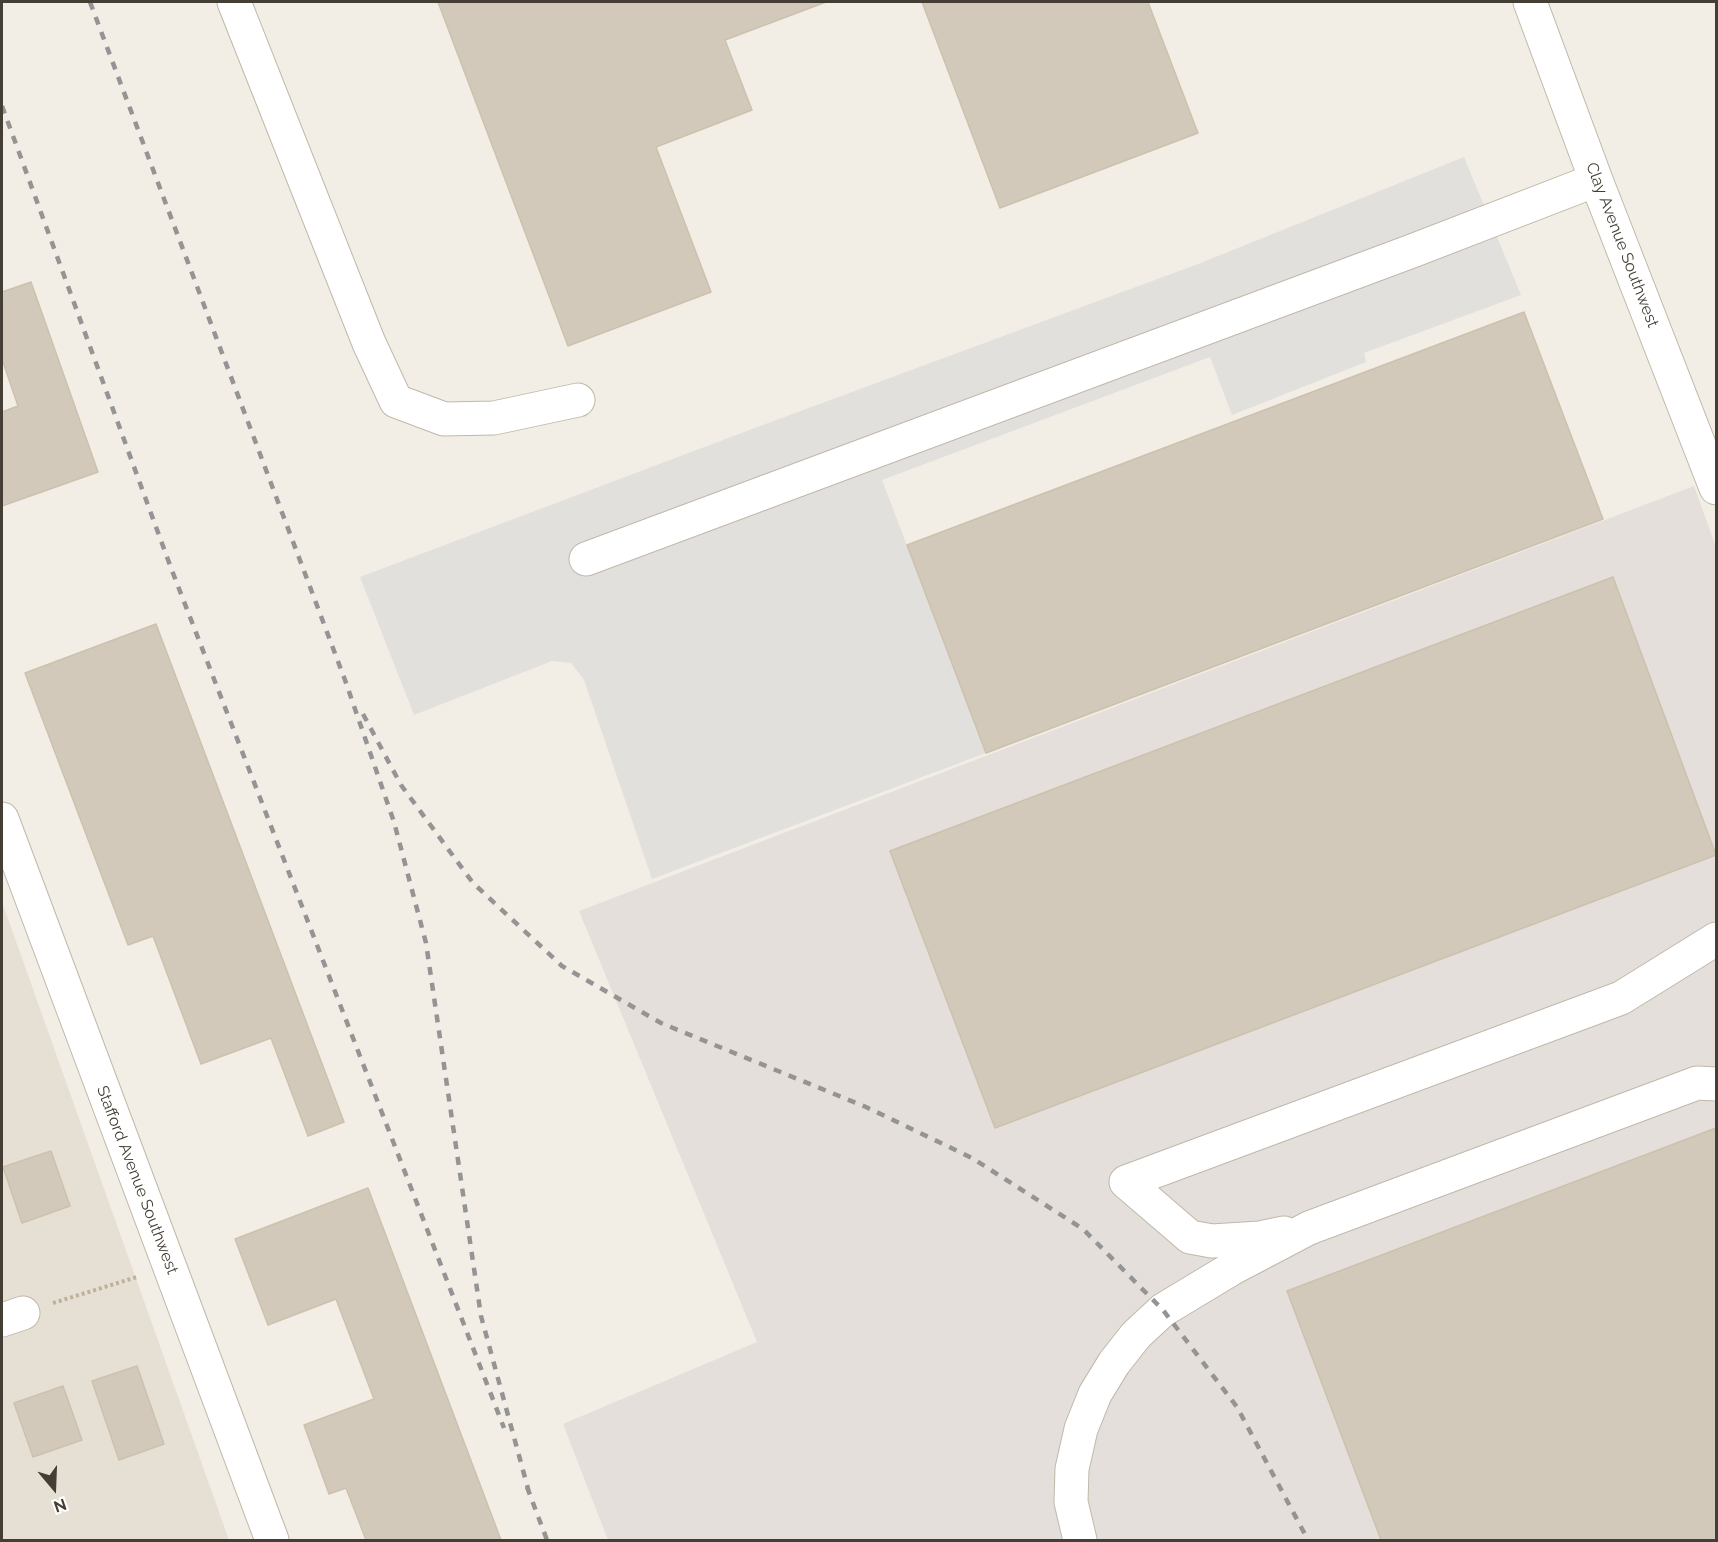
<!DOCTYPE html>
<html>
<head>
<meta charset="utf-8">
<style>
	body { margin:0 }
	#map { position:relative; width:1718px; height:1542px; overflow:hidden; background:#f2eee5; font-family:Raleway,sans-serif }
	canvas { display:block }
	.frame { position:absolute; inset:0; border:3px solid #443e35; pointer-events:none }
	.north { position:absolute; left:24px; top:1458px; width:60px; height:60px; -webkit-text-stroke:4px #fff; paint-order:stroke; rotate:161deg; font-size:16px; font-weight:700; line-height:24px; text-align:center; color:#443e35 }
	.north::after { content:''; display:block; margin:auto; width:21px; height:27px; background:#443e35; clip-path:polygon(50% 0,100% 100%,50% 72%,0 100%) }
</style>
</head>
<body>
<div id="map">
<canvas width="1718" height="1542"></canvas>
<div class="frame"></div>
<div class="north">N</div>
</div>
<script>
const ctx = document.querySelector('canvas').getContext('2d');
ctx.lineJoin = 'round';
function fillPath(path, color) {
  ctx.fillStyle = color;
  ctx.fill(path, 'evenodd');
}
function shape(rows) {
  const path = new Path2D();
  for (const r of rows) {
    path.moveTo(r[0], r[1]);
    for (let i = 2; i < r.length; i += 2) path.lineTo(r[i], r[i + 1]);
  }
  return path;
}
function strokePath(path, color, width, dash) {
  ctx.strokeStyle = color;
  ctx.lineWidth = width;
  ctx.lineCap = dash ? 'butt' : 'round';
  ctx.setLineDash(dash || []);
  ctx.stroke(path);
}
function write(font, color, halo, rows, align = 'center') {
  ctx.font = font + ' Raleway,sans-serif';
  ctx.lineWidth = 6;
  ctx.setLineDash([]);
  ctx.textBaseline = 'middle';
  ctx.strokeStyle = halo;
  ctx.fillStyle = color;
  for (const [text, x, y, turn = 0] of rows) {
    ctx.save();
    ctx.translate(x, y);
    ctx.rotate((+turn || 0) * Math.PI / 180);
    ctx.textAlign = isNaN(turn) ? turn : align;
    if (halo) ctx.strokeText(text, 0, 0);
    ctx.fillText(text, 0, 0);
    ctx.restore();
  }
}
fillPath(shape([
	[2,902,229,1540,2,1540]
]), '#e6dfd3');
fillPath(shape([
	[1694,486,1716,547,1716,1540,608,1540,563,1424,757,1342,579,911]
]), '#e4dfda');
fillPath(shape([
	[1464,157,1521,295,1364,353,1366,362,1232,415,1210,357,882,480,986,753,652,879,584,680,571,663,552,661,414,715,360,577,760,426,1198,264]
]), '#e2e0dd');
const building = shape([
	[438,2,826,2,725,40,752,110,656,147,711,292,568,346,438,2],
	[922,2,1148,2,1198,133,1000,208,922,2],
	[31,282,98,472,2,506,2,412,18,406,2,359,2,292,31,282],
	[1524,312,1603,519,986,753,907,545,1524,312],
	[1613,577,1716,855,995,1128,890,851,1613,577],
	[156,624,344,1122,308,1136,271,1038,201,1064,153,936,128,945,25,673,156,624],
	[1716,1128,1716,1540,1381,1540,1287,1291,1716,1128],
	[51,1151,70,1206,22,1223,3,1167,51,1151],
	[368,1188,501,1540,366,1540,346,1488,329,1494,304,1425,374,1399,336,1299,268,1325,235,1239,368,1188],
	[137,1366,164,1444,119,1460,92,1381,137,1366],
	[63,1386,82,1440,33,1457,14,1403,63,1386]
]);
fillPath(building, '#d3c9ba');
strokePath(building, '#cdc1ae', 1.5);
const minor = shape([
	[234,2,369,343,396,401,444,419,494,418,578,400],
	[1530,2,1596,180,1716,488],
	[586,559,1412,251,1596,180],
	[2,819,272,1540],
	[1284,1233,1260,1238,1212,1241,1190,1237,1126,1182,1621,998,1716,939],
	[2,1320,23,1313],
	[1080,1540,1071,1502,1072,1469,1081,1429,1095,1394,1114,1363,1136,1335,1163,1310,1231,1269,1309,1228,1697,1083,1716,1084]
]);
strokePath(minor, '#c0b8aa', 35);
strokePath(shape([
	[53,1303,137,1277]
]), '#beb199', 4, [3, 3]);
strokePath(minor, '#fff', 33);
strokePath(shape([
	[90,2,345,680,394,822,426,943,481,1316,530,1496],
	[2,106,171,568,504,1428],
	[363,714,401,785,473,883,562,966,661,1023,866,1107,972,1158,1083,1229,1163,1310,1237,1407,1308,1540],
	[527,1487,547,1540]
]), '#949494', 4.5, [8, 8]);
write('16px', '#443e35', '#fff', [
	["Clay Avenue Southwest",1622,245,69],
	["Stafford Avenue Southwest",137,1180,69]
]);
</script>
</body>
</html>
